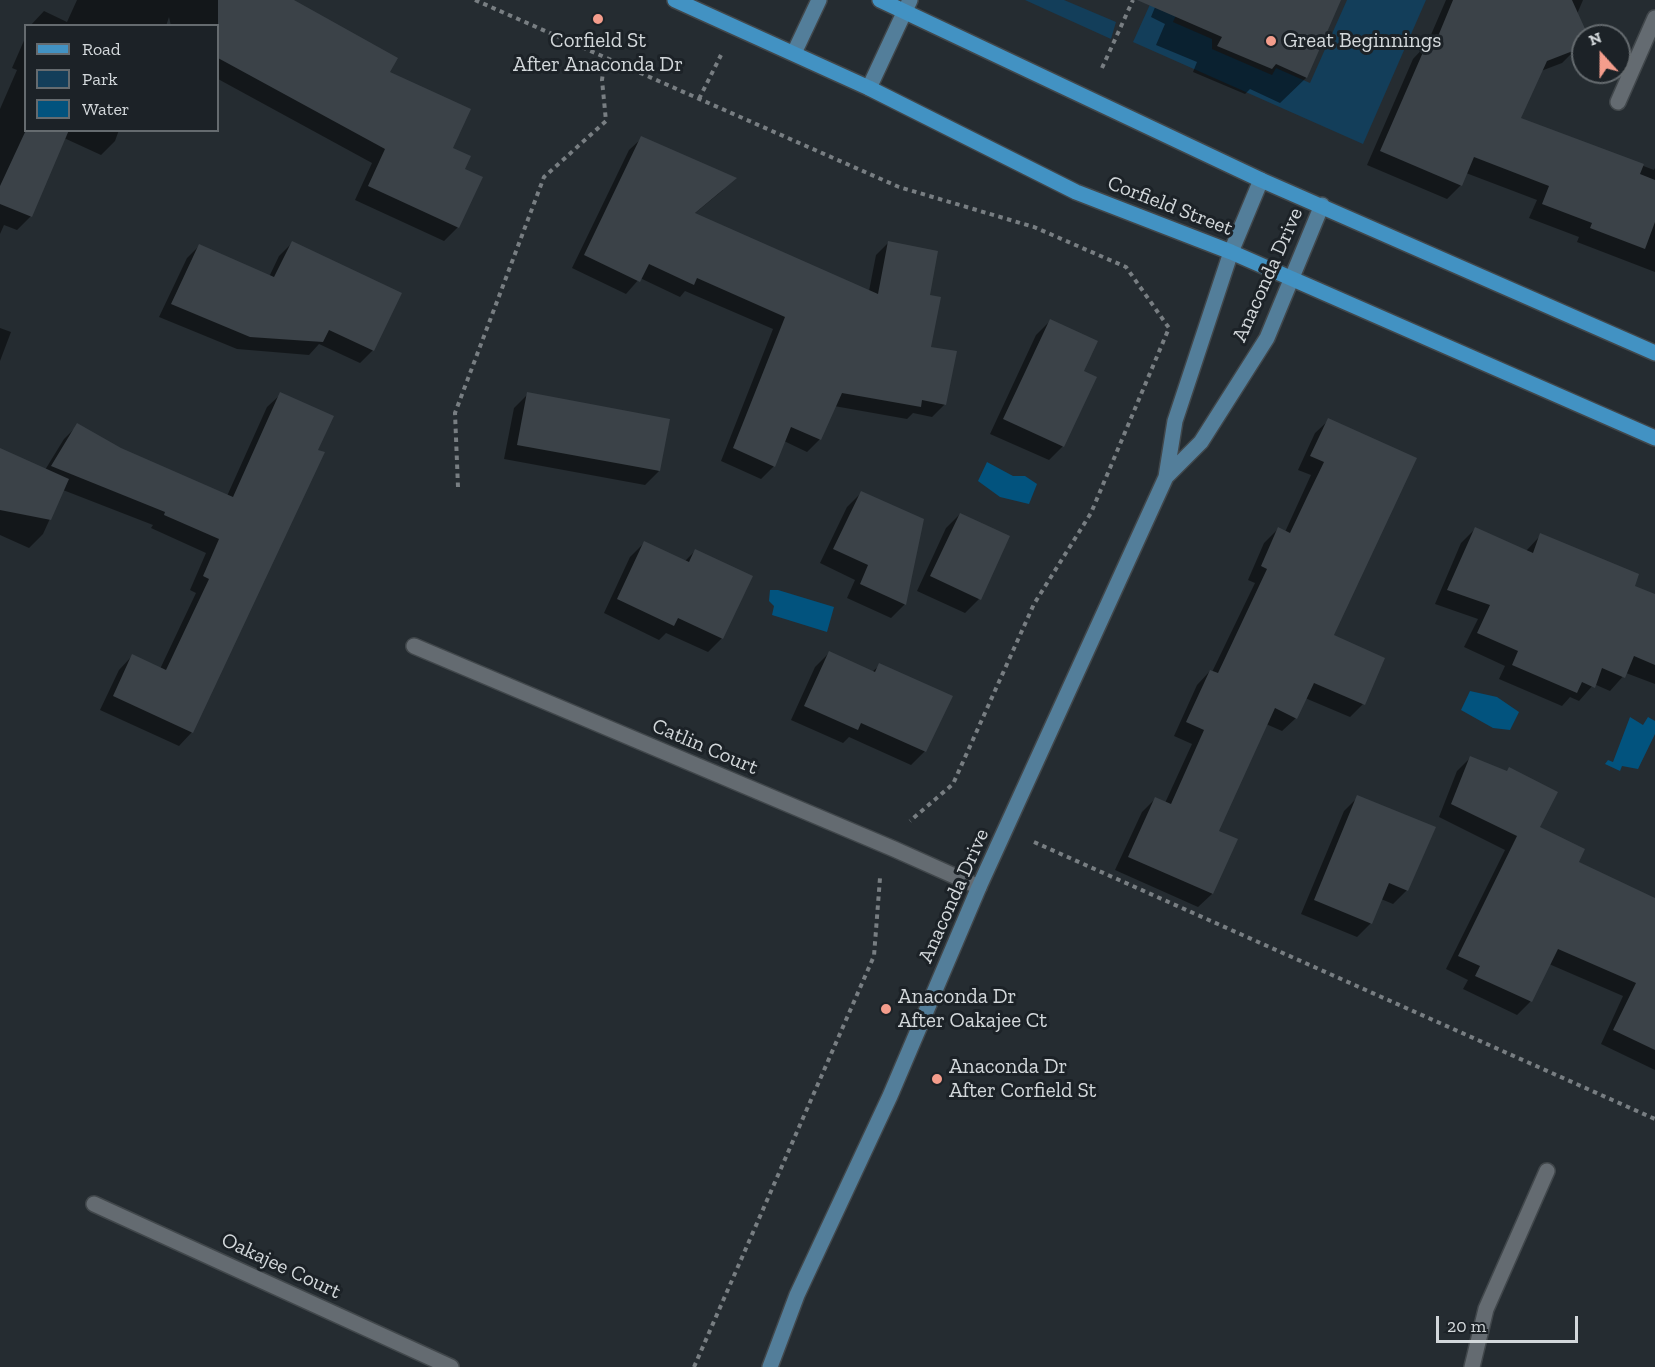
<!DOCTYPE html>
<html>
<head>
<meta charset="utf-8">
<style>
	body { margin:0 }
	#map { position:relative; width:1655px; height:1367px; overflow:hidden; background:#252c31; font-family:"Zilla Slab",serif }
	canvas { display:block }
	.legend { position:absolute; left:24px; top:24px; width:195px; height:108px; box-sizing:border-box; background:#1c2227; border:2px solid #656b6f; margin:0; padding:8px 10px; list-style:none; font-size:18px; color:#d3d8db }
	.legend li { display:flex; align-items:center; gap:12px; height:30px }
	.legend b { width:30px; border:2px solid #656b6f }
	.north { position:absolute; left:1571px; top:24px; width:60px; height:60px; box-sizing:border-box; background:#1c2227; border:2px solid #656b6f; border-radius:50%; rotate:339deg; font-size:16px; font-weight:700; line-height:24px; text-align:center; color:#d3d8db }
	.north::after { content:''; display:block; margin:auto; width:21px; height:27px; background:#f49d8c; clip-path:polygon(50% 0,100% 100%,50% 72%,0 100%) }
	.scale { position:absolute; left:1436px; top:1316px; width:142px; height:27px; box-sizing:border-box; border:3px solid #d3d8db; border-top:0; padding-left:8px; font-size:18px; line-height:21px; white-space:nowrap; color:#d3d8db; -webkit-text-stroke:4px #1c2227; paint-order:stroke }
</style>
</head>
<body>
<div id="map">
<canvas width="1655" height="1367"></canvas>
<ul class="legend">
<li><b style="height:8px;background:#4292c3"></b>Road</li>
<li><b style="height:16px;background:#133e5a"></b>Park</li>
<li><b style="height:16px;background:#02537e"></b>Water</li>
</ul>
<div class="north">N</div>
<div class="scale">20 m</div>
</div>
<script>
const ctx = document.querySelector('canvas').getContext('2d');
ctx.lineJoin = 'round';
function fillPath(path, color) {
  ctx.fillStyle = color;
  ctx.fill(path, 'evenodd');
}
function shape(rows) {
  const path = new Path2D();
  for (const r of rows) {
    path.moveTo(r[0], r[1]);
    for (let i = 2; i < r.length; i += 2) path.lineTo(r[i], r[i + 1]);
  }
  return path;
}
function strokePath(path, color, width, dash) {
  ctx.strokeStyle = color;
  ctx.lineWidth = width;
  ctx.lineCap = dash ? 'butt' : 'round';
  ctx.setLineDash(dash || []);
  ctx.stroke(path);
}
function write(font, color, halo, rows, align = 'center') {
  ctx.font = font + ' "Zilla Slab",serif';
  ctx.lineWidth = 6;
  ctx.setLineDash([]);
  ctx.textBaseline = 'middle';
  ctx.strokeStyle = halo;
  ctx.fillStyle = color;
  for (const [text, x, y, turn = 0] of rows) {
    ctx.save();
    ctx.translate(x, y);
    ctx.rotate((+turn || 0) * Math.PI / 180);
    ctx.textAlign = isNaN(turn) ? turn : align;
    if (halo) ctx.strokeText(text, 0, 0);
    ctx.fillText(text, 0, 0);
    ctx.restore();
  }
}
fillPath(shape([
	[1025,0,1064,0,1116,22,1111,39],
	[1152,0,1182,1,1173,22,1212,39,1212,49,1272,75,1276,68,1310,83,1347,0,1426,0,1363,144,1133,42]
]), '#133e5a');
fillPath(shape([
	[987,462,1013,476,1025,476,1037,484,1029,504,1000,497,978,481],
	[770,590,778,590,834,607,827,632,772,615,774,606,769,601],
	[1470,691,1497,697,1519,712,1510,730,1493,728,1461,710],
	[1630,717,1643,725,1648,717,1655,721,1655,734,1638,769,1622,766,1620,771,1605,764,1608,760,1613,762]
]), '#02537e');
fillPath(shape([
	[77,0,291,0,388,72,452,149,463,170,458,227,444,241,355,200,372,163,218,79,218,26,171,26,169,17,166,26,30,26,44,11,67,22],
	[1158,0,1340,0,1306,78,1280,103,1250,89,1245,94,1193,72,1197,62,1156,45,1165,24,1151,17],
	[1446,0,1583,0,1577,14,1577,48,1562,63,1541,71,1519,119,1654,170,1655,168,1655,272,1577,242,1579,237,1529,218,1537,200,1466,173,1461,185,1447,199,1367,165,1413,59,1427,44],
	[26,36,26,130,119,130,115,141,101,155,64,138,31,216,17,230,4,225,0,234,0,109,17,70,12,68],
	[642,138,723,190,694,214,869,291,876,255,888,243,929,296,930,348,945,404,932,417,913,413,907,419,834,406,820,439,807,452,784,441,774,466,761,479,721,461,773,329,685,291,680,297,640,278,626,294,572,268,629,150],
	[292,243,373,350,360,363,319,344,309,355,237,349,159,317,187,258,200,245,269,277,279,256],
	[1050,321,1063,446,1049,460,990,434,1036,335],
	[0,328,11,332,0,361],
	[281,394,192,732,179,746,100,710,119,670,132,656,160,669,196,593,190,590,206,553,151,528,153,525,63,490,43,534,29,548,0,535,0,449,45,470,64,439,78,425,121,450,227,496,267,407],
	[528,394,659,471,645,485,504,459,514,408],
	[1329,420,1332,636,1363,704,1350,717,1305,698,1296,718,1282,731,1266,724,1217,832,1236,840,1212,894,1198,907,1115,870,1142,812,1155,799,1165,803,1192,744,1174,736,1197,685,1210,671,1212,672,1255,583,1248,580,1264,543,1278,529,1285,532,1311,475,1298,470,1315,433],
	[861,493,905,604,891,618,847,598,855,580,820,563,847,507],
	[960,514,979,599,965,613,917,591,946,528],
	[1475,529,1526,551,1541,535,1633,586,1655,595,1655,684,1626,673,1610,691,1594,684,1579,701,1570,697,1562,706,1499,679,1505,666,1464,647,1478,619,1435,604,1461,543],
	[644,543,684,562,695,551,722,638,708,652,666,633,659,640,604,613,630,557],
	[829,653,872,672,880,665,925,751,911,765,849,737,843,743,791,720,815,667],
	[1470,758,1538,828,1576,863,1655,899,1655,1070,1601,1044,1623,996,1549,964,1530,1002,1517,1015,1463,989,1468,980,1446,969,1505,850,1439,817,1457,771],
	[1358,797,1407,890,1393,904,1381,899,1371,923,1357,937,1301,914,1344,811]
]), '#0007');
fillPath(shape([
	[218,0,294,0,398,58,390,72,471,109,453,148,471,156,465,169,483,177,459,228,368,186,385,149,218,58],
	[1137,0,1341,0,1307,78,1276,64,1272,69,1217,46,1222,37],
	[1453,0,1572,0,1586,31,1578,49,1547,61,1521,118,1644,164,1640,174,1655,180,1655,222,1645,249,1590,228,1592,223,1542,204,1549,186,1474,157,1462,186,1380,151,1427,43,1434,46],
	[26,130,69,130,32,217,0,204,0,186],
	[641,136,737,178,695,213,878,294,888,241,938,251,930,295,941,297,931,347,957,351,946,405,922,400,921,407,842,393,821,440,791,427,775,467,733,448,785,317,697,278,694,285,649,264,640,282,584,255],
	[292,241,402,293,374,351,329,330,323,342,250,337,171,304,199,244,274,277],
	[1050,319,1098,341,1084,371,1097,377,1064,447,1003,419],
	[280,392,334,416,318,450,325,452,193,733,113,696,132,654,166,670,209,579,203,576,219,539,164,515,165,512,51,466,77,423,121,448,233,497],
	[527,392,670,419,660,471,517,445],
	[1328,418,1417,458,1334,635,1385,658,1365,705,1314,683,1297,719,1275,708,1219,831,1238,839,1213,894,1128,857,1155,797,1171,804,1204,730,1186,722,1210,670,1218,673,1267,569,1261,566,1278,527,1290,533,1307,497,1324,462,1310,456],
	[0,448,69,479,51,520,0,510],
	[861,491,924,519,906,605,860,584,868,565,833,549],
	[960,513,1010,536,981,600,930,576],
	[1475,527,1533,553,1540,533,1639,574,1635,586,1655,594,1655,665,1634,656,1625,678,1602,668,1595,688,1582,682,1577,693,1512,665,1518,651,1477,633,1490,605,1447,590],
	[644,541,689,562,695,549,753,576,723,639,678,618,674,626,617,599],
	[829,651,875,672,879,663,953,696,926,752,861,723,858,730,804,706],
	[1470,756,1507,771,1509,767,1558,792,1540,827,1585,849,1579,862,1655,898,1655,1050,1613,1030,1636,983,1558,949,1532,1002,1475,976,1480,966,1458,956,1517,836,1451,804],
	[1357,795,1436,827,1408,891,1389,883,1372,924,1314,900]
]), '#3b4248');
const street = shape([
	[1618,102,1655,18],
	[414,646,894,849,979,887],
	[94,1204,451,1367],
	[1472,1367,1486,1309,1547,1171]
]);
const secondary = shape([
	[794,53,819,0],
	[869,88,910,0],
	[1166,477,1201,442,1267,338,1322,205],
	[770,1367,797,1295,890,1096,979,887,1166,477,1175,421,1231,252,1261,180]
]);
const primary = shape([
	[675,0,869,88,1076,192,1231,252,1655,438],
	[880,0,1261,180,1655,353]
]);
strokePath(street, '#41474b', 18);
strokePath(secondary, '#41474b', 18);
strokePath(primary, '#41474b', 18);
strokePath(shape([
	[475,0,899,187,1034,227,1126,267,1169,328,1091,513,1034,604,953,784,910,821],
	[1102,68,1133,0],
	[699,99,721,55],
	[458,487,455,413,544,177,606,121,602,80,605,57],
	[1034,842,1655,1119],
	[694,1367,874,956,880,878]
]), '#787e82', 4, [4.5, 4.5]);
strokePath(street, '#646b71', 15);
strokePath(secondary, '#537e9a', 15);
strokePath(primary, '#4292c3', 15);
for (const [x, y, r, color] of [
	[598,19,6,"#f49d8c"],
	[1271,41,6,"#f49d8c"],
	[886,1009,6,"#f49d8c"],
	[937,1079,6,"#f49d8c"]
]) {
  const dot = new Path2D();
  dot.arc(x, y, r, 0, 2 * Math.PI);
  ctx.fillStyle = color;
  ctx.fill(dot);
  strokePath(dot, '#1c2227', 2);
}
write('21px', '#d3d8db', '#1c2227', [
	["Corfield St",598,41,"center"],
	["After Anaconda Dr",598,65,"center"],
	["Great Beginnings",1283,41],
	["Anaconda Dr",898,997],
	["After Oakajee Ct",898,1021],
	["Anaconda Dr",949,1067],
	["After Corfield St",949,1091]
], 'left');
write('21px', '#d3d8db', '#1c2227', [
	["Corfield Street",1170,206,21],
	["Anaconda Drive",1268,275,-66],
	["Catlin Court",705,747,23],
	["Anaconda Drive",954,896,-66],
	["Oakajee Court",281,1266,25]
]);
</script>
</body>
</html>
